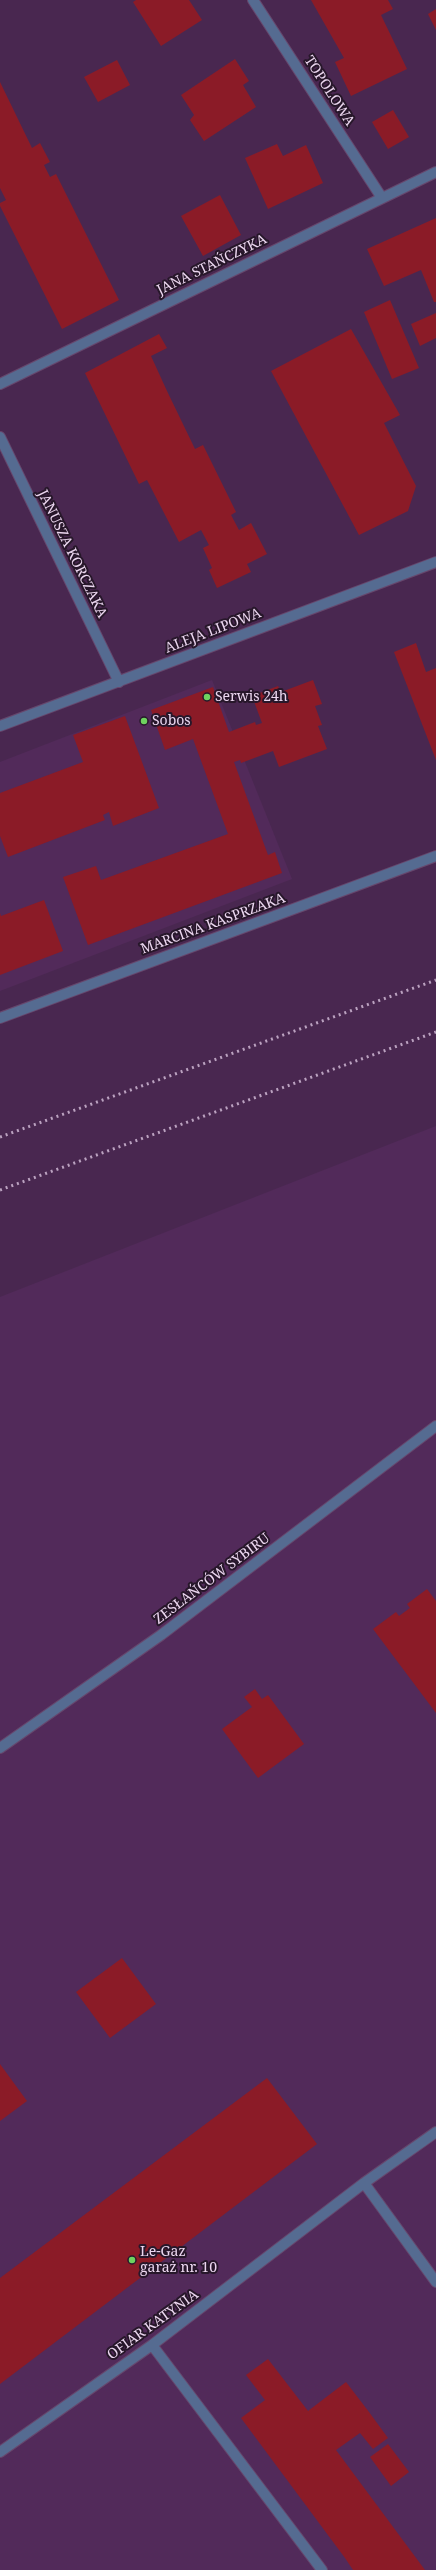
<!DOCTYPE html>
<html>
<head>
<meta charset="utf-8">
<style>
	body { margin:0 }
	canvas { display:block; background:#492750 }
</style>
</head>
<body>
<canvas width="436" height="2570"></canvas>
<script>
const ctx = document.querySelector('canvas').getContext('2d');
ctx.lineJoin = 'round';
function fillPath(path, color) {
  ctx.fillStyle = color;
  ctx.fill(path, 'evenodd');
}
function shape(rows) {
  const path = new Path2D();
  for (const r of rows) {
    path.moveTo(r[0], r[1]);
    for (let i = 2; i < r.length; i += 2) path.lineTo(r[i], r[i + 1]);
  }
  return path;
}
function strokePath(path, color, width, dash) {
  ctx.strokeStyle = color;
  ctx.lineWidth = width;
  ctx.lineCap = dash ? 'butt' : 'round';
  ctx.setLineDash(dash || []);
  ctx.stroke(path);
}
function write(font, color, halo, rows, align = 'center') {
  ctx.font = font + ' "Noto Serif",serif';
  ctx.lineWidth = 4;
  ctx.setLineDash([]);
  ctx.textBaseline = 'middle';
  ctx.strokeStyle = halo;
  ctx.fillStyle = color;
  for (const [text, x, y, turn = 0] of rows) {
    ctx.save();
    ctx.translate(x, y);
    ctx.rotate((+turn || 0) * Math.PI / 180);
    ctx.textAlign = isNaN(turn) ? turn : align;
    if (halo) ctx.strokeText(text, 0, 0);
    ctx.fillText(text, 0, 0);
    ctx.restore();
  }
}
fillPath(shape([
	[212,680,292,879,0,991,0,762],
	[436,1126,436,2570,0,2570,0,1297]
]), '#522a5a');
fillPath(shape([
	[136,0,189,0,202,20,161,46,133,2],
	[311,0,388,0,393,9,381,15,407,69,351,96,335,62,344,58],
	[436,9,436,30,428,14],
	[235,59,249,81,243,85,256,107,204,141,190,120,194,115,181,95],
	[117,60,130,85,98,102,84,77],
	[0,82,32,148,40,143,50,162,44,165,50,177,56,174,119,300,62,329,0,206,0,203,6,200,0,188],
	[393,110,409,137,388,149,372,122],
	[277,144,283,156,306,145,323,183,268,209,245,158],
	[220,195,241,235,203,256,181,216],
	[436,218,436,302,434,302,421,270,384,286,367,249],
	[390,300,419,368,392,379,364,312],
	[436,313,436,338,420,346,411,324],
	[351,329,400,415,384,423,416,486,408,511,359,535,271,371],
	[159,334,167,348,151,356,167,391,195,449,203,445,205,449,236,512,231,515,239,530,251,523,267,554,247,564,251,572,217,588,209,570,212,568,203,548,209,545,201,530,179,542,147,480,139,484,85,373],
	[416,643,426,672,436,668,436,760,394,652],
	[313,680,322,704,315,706,322,725,318,726,327,749,279,767,273,751,241,763,240,760,234,762,268,855,275,852,282,873,88,945,63,877,96,866,101,880,228,834,193,739,165,750,151,710,213,687,229,732,255,722,256,725,262,723,252,696,278,686,281,692],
	[125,716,159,808,113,826,109,812,103,815,105,820,8,857,0,836,0,793,83,762,73,735],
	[44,900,63,951,0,975,0,913,1,916],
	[427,1589,436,1601,436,1713,373,1629,396,1612,399,1616,410,1608,407,1604],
	[255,1689,262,1699,268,1695,304,1744,258,1778,222,1729,252,1707,244,1697],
	[122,1958,156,2004,110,2038,76,1992],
	[0,2064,27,2101,0,2121],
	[267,2078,317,2144,0,2384,0,2278],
	[268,2359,308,2411,346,2382,369,2412,388,2438,373,2449,360,2433,336,2450,425,2570,353,2570,345,2558,241,2418,265,2400,246,2375],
	[388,2444,409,2472,391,2486,370,2457]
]), '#8b1b27');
const minor = shape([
	[253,0,382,198],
	[0,384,436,172],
	[0,437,119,682],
	[0,726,436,562],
	[0,1018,436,856],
	[0,1748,161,1635,436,1426],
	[364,2183,436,2282],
	[152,2345,322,2570],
	[0,2452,152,2345,364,2183,436,2132]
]);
strokePath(minor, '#66476d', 12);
strokePath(minor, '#556b91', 10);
strokePath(shape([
	[0,1137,436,980],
	[0,1190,436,1032]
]), '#bba2c0', 3, [2, 4]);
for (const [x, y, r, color] of [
	[207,697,4,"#6fd35f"],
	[144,721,4,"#6fd35f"],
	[132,2260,4,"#6fd35f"]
]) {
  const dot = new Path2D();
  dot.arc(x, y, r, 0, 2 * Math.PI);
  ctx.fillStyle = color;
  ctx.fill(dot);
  strokePath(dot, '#27172a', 1.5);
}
write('14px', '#ecd7f0', '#27172a', [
	["TOPOLOWA",329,91,57],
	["JANA STAŃCZYKA",212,265,-26],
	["JANUSZA KORCZAKA",72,554,64],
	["ALEJA LIPOWA",213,631,-21],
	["MARCINA KASPRZAKA",213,924,-20],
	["ZESŁAŃCÓW SYBIRU",212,1579,-37],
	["OFIAR KATYNIA",153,2325,-36]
]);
write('14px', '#ecd7f0', '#27172a', [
	["Serwis 24h",215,697],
	["Sobos",152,721],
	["Le-Gaz",140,2252],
	["garaż nr. 10",140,2268]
], 'left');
</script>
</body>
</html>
